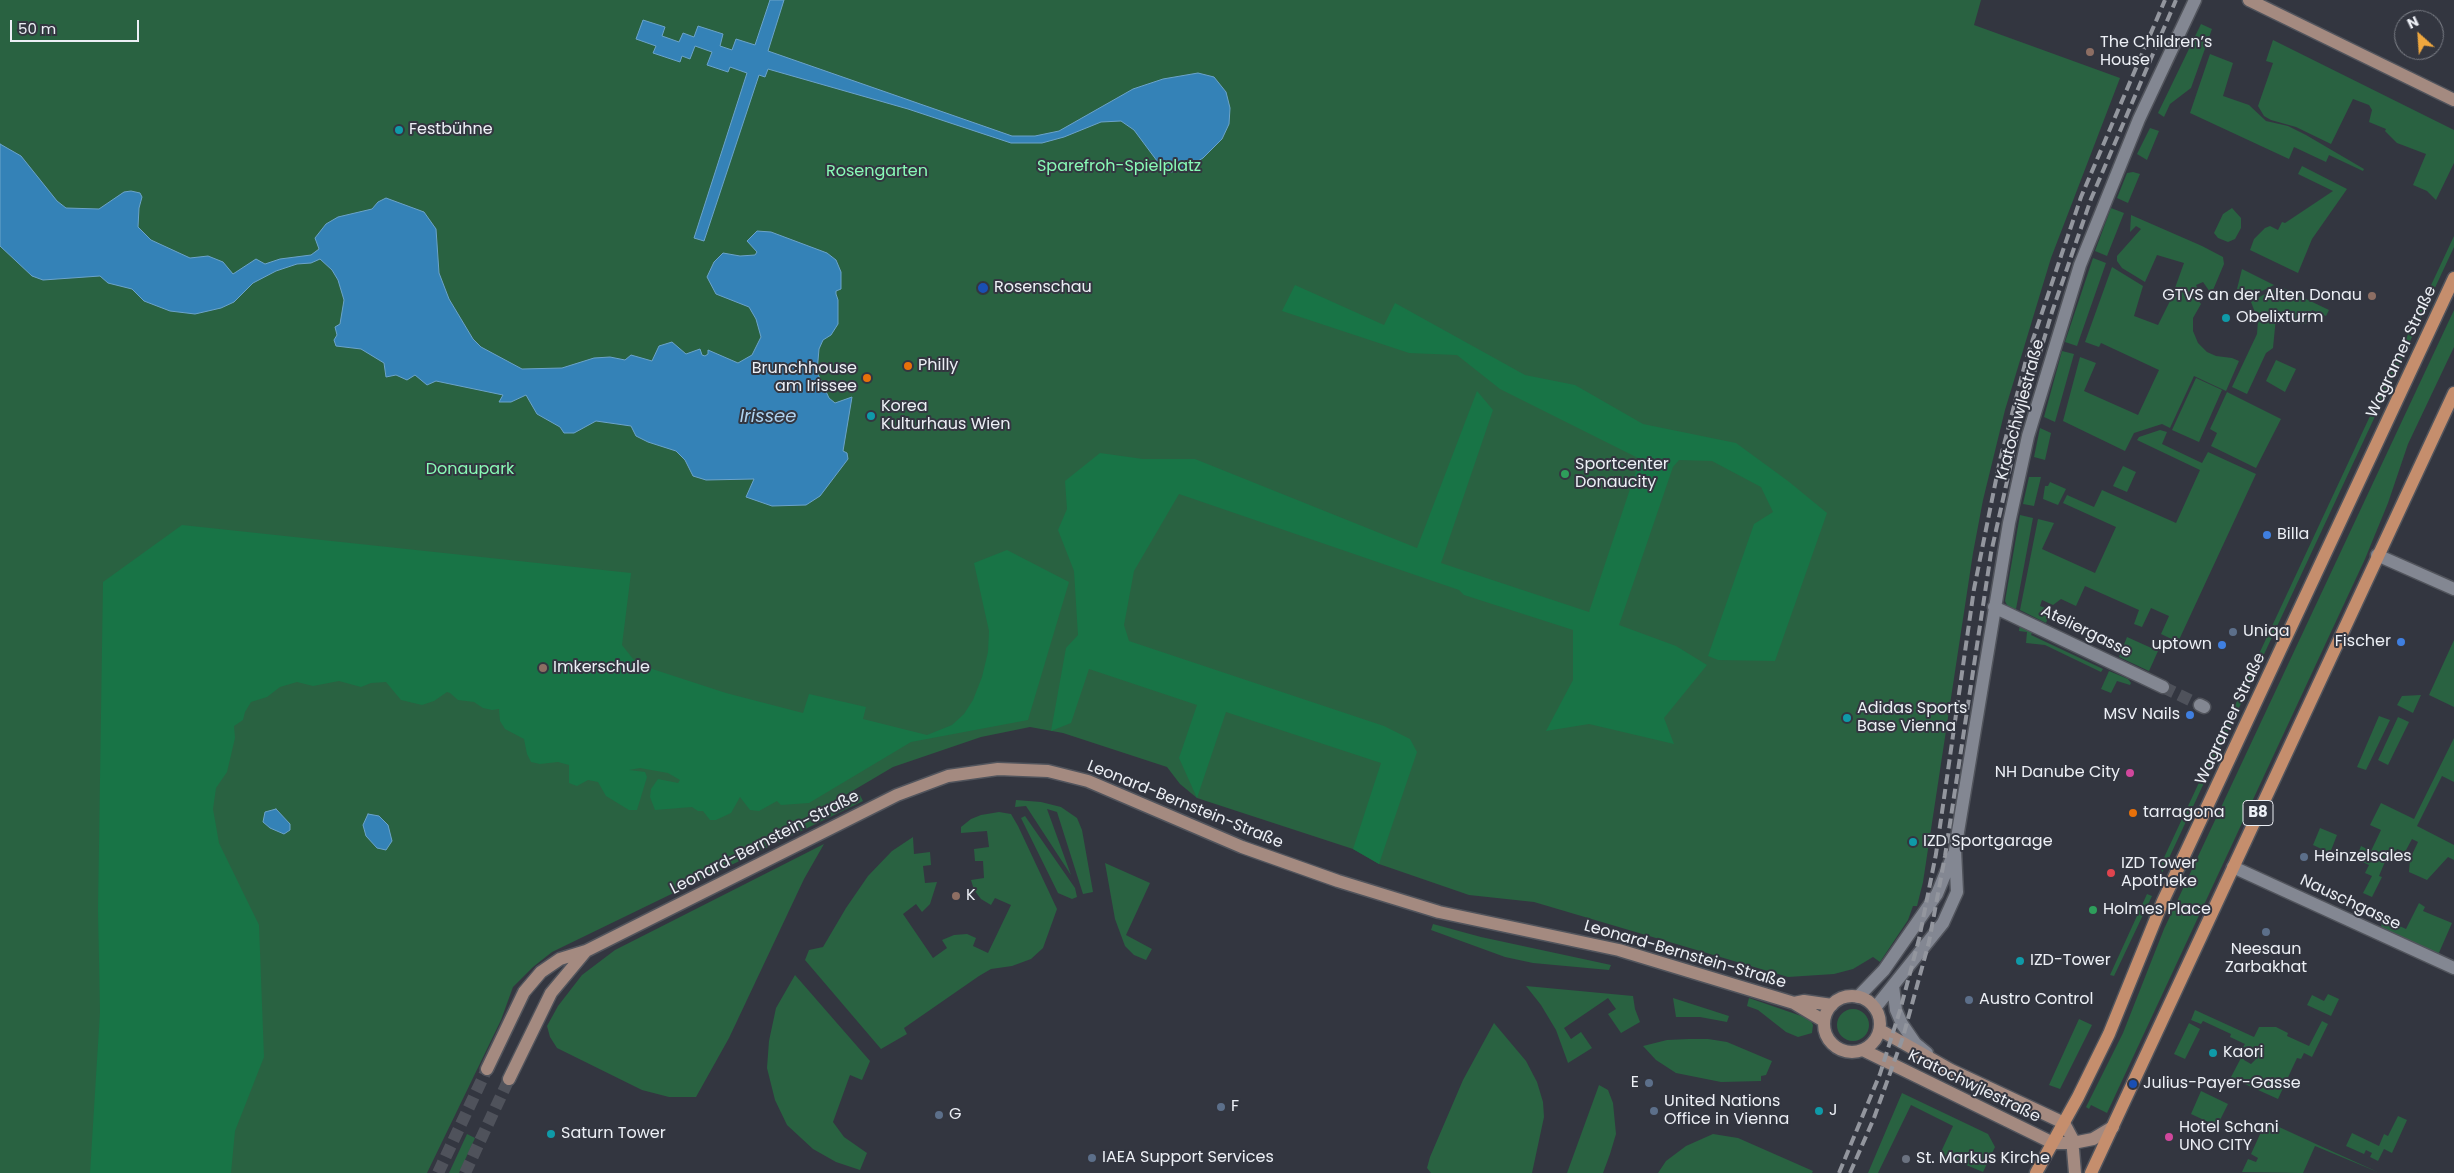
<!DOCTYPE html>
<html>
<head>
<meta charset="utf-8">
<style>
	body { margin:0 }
	#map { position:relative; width:2454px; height:1173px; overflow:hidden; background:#333640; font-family:Poppins,sans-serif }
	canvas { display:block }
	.north { position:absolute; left:2394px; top:10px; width:50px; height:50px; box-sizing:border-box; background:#333640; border:1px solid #7d8088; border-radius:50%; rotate:334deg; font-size:14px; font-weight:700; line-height:20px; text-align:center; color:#eceff5 }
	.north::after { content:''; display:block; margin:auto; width:18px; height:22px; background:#efa73e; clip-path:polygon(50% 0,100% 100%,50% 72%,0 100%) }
	.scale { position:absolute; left:10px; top:20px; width:129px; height:22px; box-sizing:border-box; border:2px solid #eceff5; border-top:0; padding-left:6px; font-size:15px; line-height:18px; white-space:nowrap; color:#eceff5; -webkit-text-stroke:4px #333640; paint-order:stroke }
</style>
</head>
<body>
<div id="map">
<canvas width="2454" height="1173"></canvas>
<div class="north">N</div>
<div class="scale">50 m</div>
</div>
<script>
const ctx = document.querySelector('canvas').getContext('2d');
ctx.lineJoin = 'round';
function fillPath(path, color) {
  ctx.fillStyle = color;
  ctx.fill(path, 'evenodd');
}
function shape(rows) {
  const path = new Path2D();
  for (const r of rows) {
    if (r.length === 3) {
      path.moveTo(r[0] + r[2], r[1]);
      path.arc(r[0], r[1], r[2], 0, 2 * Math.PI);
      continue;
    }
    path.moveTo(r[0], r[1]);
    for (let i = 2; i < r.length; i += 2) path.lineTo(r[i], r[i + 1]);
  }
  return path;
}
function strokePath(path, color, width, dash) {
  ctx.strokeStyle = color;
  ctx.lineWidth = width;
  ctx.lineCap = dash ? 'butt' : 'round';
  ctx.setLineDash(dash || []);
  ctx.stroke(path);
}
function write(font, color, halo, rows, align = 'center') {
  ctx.font = font + ' Poppins,sans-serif';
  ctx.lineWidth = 4;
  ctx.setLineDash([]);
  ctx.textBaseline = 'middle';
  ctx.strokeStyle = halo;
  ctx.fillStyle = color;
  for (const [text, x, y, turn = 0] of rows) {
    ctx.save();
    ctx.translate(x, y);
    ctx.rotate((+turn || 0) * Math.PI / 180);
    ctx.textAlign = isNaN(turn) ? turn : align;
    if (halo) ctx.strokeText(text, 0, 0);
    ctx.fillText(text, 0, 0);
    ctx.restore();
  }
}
fillPath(shape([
	[0,0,1981,0,1974,25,2120,78,2051,258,2005,410,1983,500,1973,553,1923,882,1917,906,1913,906,1908,920,1880,962,1873,957,1853,969,1834,974,1788,977,1534,902,1469,895,1379,864,1353,849,1197,798,1180,784,1167,767,1063,733,1030,727,981,737,893,767,805,819,860,795,863,801,552,952,533,967,513,987,501,1020,427,1173,0,1173],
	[2201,24,2212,29,2191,88,2170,104,2164,117,2158,113],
	[2273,40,2454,130,2454,163,2436,200,2427,191,2413,185,2426,154,2397,143,2385,131,2386,129,2369,122,2372,110,2369,105,2353,99,2331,144,2296,127,2271,120,2264,116,2258,106,2273,63,2266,61],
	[2210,54,2233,63,2223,96,2249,105,2266,121,2288,126,2306,135,2364,169,2363,171,2329,155,2326,162,2294,147,2289,159,2190,113],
	[2150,128,2159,131,2147,160,2137,154],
	[2302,166,2347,189,2312,239,2298,273,2250,250,2254,239,2265,228,2270,226,2278,230,2282,222,2285,223,2333,191,2298,174],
	[2133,172,2140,174,2128,203,2117,198,2127,173],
	[2111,208,2124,213,2107,256,2095,251],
	[2232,208,2241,218,2241,228,2235,239,2228,242,2218,238,2214,233,2223,214],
	[2131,215,2202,246,2223,257,2224,264,2213,290,2210,292,2203,282,2196,285,2202,298,2198,300,2201,304,2193,318,2193,331,2198,343,2207,352,2216,356,2232,358,2239,361,2226,391,2194,376,2170,428,2162,424,2134,433,2125,451,2063,421,2080,357,2096,363,2084,391,2138,415,2159,370,2101,343,2099,347,2085,342,2112,267,2143,286,2134,316,2158,325,2171,299,2184,263,2157,255,2145,282,2122,268,2117,261,2117,256,2141,229,2136,226,2130,232],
	[2454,236,2454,247,2162,873,2161,864],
	[2093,258,2106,263,2077,346,2065,342],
	[2242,269,2274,285,2248,298,2236,293],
	[2283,288,2329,310,2326,316,2312,310,2305,324,2293,323,2276,317,2273,348,2266,353,2247,394,2232,387,2257,334,2258,320,2251,302,2270,291],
	[2454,310,2454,347,2408,444,2388,503,2365,559,2107,1113,2091,1105,2089,1109,2086,1107,2123,1033,2164,929],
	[2062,351,2074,354,2055,422,2044,417],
	[2276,360,2296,369,2285,392,2266,381],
	[2196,378,2222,390,2199,442,2172,430],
	[2227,392,2281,419,2256,468,2211,446,2217,433,2210,429],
	[2040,428,2051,433,2045,460,2034,457],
	[2160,430,2167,432,2162,444,2202,463,2208,452,2256,474,2178,642,2161,634,2169,616,2151,608,2142,627,2134,624,2139,610,2085,586,2076,606,2061,599,2053,605,2042,600,2040,606,2051,610,2046,623,2020,610,2038,519,2054,523,2042,549,2095,573,2116,527,2063,503,2067,495,2094,507,2102,490,2176,523,2200,470,2137,440,2139,437],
	[2123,466,2136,472,2127,492,2113,486],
	[2029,477,2041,477,2034,506,2023,504],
	[2050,482,2066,489,2058,505,2043,499,2045,486,2048,486],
	[2020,515,2033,518,2016,609,2008,607,2005,601],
	[2020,623,2033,631,2031,635,2103,669,2101,672,2045,645,2026,643,2027,632,2019,631],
	[2127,637,2158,651,2149,671,2119,657],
	[2454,640,2454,707,2429,695],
	[2109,671,2128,679,2131,683,2130,685,2117,681,2111,693,2101,689],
	[2421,695,2413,713,2397,705,2402,696],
	[2379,716,2390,720,2366,770,2357,767],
	[2398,717,2409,722,2388,765,2378,760],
	[2454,738,2454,782,2442,776,2417,826,2454,845,2454,860,2448,857,2427,880,2409,872,2410,859,2418,842,2412,839,2405,852,2397,849,2392,859,2387,857,2379,876,2382,877,2372,897,2363,893,2372,876,2365,873,2369,865,2356,859,2361,846,2371,851,2381,830,2370,825,2381,803,2414,819],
	[1016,800,1041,802,1061,807,1077,818,1082,830,1093,892,1083,894,1057,812,1047,809,1071,875,1026,806,1015,807],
	[999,812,1011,814,1018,826,1057,909,1043,948,1031,959,1012,966,991,969,979,976,904,1028,907,1034,881,1049,805,960,809,950,823,947,846,908,868,876,892,851,913,837,914,854,930,852,931,865,923,866,925,883,937,882,930,904,922,912,916,904,903,914,933,958,947,948,942,940,954,935,967,934,976,938,973,946,988,953,1011,905,995,898,991,905,981,899,974,890,971,880,984,878,983,861,975,861,974,849,989,847,987,831,961,833,961,827,971,819,981,815],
	[1025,816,1075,888,1077,897,1072,899,1058,893,1021,818],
	[2320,828,2337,835,2330,853,2313,845],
	[824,844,804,879,729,1038,696,1097,669,1097,642,1090,557,1048,550,1037,547,1026,558,1006,582,975,615,950],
	[1105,863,1150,883,1126,935,1152,949,1146,960,1134,955,1125,946,1115,919],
	[2147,894,2152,896,2114,976,2110,975],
	[2419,903,2425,907,2423,911,2452,923,2438,955,2381,930,2382,918,2406,929],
	[1433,924,1481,937,1611,965,1609,970,1533,963,1505,957,1431,930],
	[795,975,870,1061,862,1080,850,1075,833,1122,844,1137,867,1153,860,1170,836,1162,813,1149,787,1125,775,1100,767,1068,769,1041,776,1008],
	[1526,986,1633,996,1635,1009,1640,1022,1621,1033,1608,1014,1616,1009,1608,998,1564,1028,1571,1039,1581,1032,1592,1048,1568,1063,1556,1030,1541,1005],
	[2328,994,2339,999,2331,1016,2307,1005,2312,995,2324,1001],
	[1673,998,1729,1016,1727,1022,1700,1017,1676,1017],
	[1749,998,1810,1019,1813,1025,1812,1033,1798,1037,1786,1032,1758,1010,1747,1006],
	[1853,1025,16],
	[2195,1010,2254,1037,2259,1027,2276,1027,2288,1033,2287,1036,2309,1046,2322,1021,2328,1024,2312,1057,2304,1053,2301,1059,2297,1058,2278,1099,2236,1080,2235,1082,2230,1079,2242,1056,2244,1060,2251,1064,2257,1058,2256,1052,2243,1047,2245,1044,2230,1037,2231,1034,2203,1021,2201,1024,2191,1020],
	[2079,1019,2092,1025,2060,1089,2049,1085],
	[1494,1023,1526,1061,1537,1082,1543,1102,1544,1117,1532,1173,1431,1173,1427,1168,1430,1157,1463,1080],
	[2189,1023,2200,1029,2185,1059,2174,1054],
	[1689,1039,1708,1039,1727,1042,1772,1061,1766,1075,1761,1076,1761,1081,1721,1082,1676,1073,1656,1060,1643,1046,1667,1040],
	[1599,1085,1608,1090,1613,1103,1616,1134,1610,1154,1603,1173,1567,1173],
	[2201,1091,2228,1104,2217,1126,2191,1114],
	[1902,1093,1988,1134,1995,1147,1983,1172,1940,1154,1953,1126,1911,1105,1878,1173,1868,1173],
	[2398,1116,2407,1120,2392,1153,2384,1149,2378,1161,2370,1157,2372,1153,2366,1150,2364,1154,2346,1146,2352,1133,2379,1146,2384,1134,2388,1136],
	[2266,1121,2316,1144,2380,1173,2315,1146,2303,1173,2242,1172,2248,1159,2256,1162,2258,1158,2251,1154],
	[467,1134,475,1138,459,1173,449,1173],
	[1713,1134,1738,1138,1813,1171,1812,1173,1658,1173,1666,1161,1686,1146]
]), '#296241');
fillPath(shape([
	[1295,285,1384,325,1395,303,1525,375,1575,385,1643,424,1736,443,1788,481,1827,513,1775,661,1718,660,1708,656,1754,524,1773,512,1761,487,1712,461,1679,460,1673,467,1619,625,1676,646,1707,665,1664,718,1674,744,1589,724,1546,731,1573,680,1573,630,1464,595,1459,590,1179,494,1134,571,1124,625,1129,641,1384,726,1410,739,1417,752,1379,864,1353,849,1381,763,1226,712,1197,798,1179,758,1197,705,1089,669,1071,723,1051,731,1066,648,1078,635,1074,571,1058,530,1067,509,1065,481,1100,453,1143,459,1195,459,1417,548,1477,391,1493,410,1441,563,1589,612,1640,459,1500,389,1457,355,1409,353,1282,311],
	[182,525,631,573,622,645,637,664,726,693,803,713,809,694,866,707,863,719,927,735,952,725,964,714,973,700,982,677,988,652,989,631,974,563,1007,550,1069,582,1028,720,911,742,809,803,781,805,777,801,759,811,750,810,740,797,731,813,716,820,710,820,703,811,698,811,692,807,655,810,650,797,651,789,658,779,678,783,680,780,668,773,640,768,629,770,645,772,647,777,637,810,629,810,606,796,598,782,588,780,577,786,569,783,569,765,558,762,540,764,531,762,527,754,524,739,505,729,500,721,499,709,492,710,483,708,474,702,458,700,450,693,447,692,434,701,422,705,401,700,386,682,371,683,361,687,339,681,313,686,297,682,280,687,267,697,251,702,245,712,243,720,234,726,235,738,227,772,216,788,213,809,219,843,259,925,264,1057,235,1131,231,1173,90,1173,100,1012,98,910,103,582]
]), '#187446');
const water = shape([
	[770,0,784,0,768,51,1012,136,1035,136,1059,131,1133,89,1163,79,1198,73,1214,77,1226,92,1230,108,1229,124,1222,139,1203,158,1185,169,1166,173,1134,130,1121,121,1101,122,1064,137,1042,143,1011,143,908,109,768,69,765,77,759,75,704,241,694,238,747,73,730,67,728,72,707,65,712,52,695,46,690,59,682,56,680,62,653,53,656,46,636,39,643,20,665,27,662,36,679,42,683,33,694,37,698,26,723,34,720,46,732,50,736,39,755,45,770,0],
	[0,144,21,156,57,201,66,208,99,209,124,192,131,191,140,193,142,197,139,208,138,227,151,240,190,258,208,256,223,262,233,274,256,259,265,264,280,259,311,255,319,249,315,238,326,224,338,217,372,209,378,202,386,198,424,212,436,229,439,273,449,299,473,339,481,347,522,369,562,368,594,358,610,357,625,360,631,355,652,361,659,346,672,342,686,354,700,349,702,355,705,356,708,354,708,350,738,363,752,355,761,337,756,319,749,307,716,294,707,277,714,262,723,253,740,256,755,255,757,252,747,241,757,231,771,232,827,253,836,260,841,272,841,289,836,291,836,294,838,300,838,324,831,335,823,340,819,349,817,372,829,398,835,403,852,397,843,451,847,453,848,459,820,496,806,505,772,506,746,497,754,479,706,480,693,476,685,460,676,451,648,442,636,436,631,426,596,421,574,433,564,433,560,427,537,414,526,395,511,402,499,402,503,395,436,381,427,385,415,375,407,380,396,375,386,377,384,363,361,349,336,346,334,340,337,335,335,327,340,324,344,300,338,280,332,270,320,259,311,263,297,264,276,271,253,283,234,302,221,308,195,314,170,311,144,301,132,289,108,283,100,276,43,280,32,276,0,246,0,144],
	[276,809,290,824,290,830,284,834,270,828,263,822,265,812,276,809],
	[368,814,379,816,388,825,392,841,386,850,377,848,366,836,363,825,368,814]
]);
fillPath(water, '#3482b7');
strokePath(water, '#6ba3ca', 1);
strokePath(shape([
	[2163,687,2200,705]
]), '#4f525b', 12, [12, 6]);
strokePath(shape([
	[438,1173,487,1069],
	[465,1173,509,1079]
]), '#4f525b', 12, [12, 6]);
const street = shape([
	[2377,555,2454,589],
	[1994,607,2163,687],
	[2200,705,2204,707],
	[2233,867,2454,968],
	[1893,986,1896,1010,1902,1024,1915,1043,1927,1053],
	[1858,997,1884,970,1937,894,1953,855],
	[1875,1008,1943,923,1957,892,1955,850,2009,523,2028,436,2080,265,2139,119,2195,0]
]);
const secondary = shape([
	[2249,0,2454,100],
	[1852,1024,28],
	[1794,1003,1804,1001,1832,1005],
	[1880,1030,1951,1070,2064,1123,2072,1138,2075,1173],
	[1863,1050,2053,1143,2073,1143,2093,1139,2113,1127],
	[487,1069,524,992,541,972,560,959,586,951,897,795,948,776,998,769,1048,771,1088,781,1242,847,1338,881,1439,912,1619,950,1794,1003,1824,1021],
	[509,1079,551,993,586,951]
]);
const primary = shape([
	[2036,1173,2078,1097,2109,1034,2163,901,2454,278],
	[2091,1173,2454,393]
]);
strokePath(street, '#51545c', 15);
strokePath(secondary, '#51545c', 15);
strokePath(primary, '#51545c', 15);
strokePath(street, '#838792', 12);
strokePath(secondary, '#a48a80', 12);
strokePath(primary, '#c58e6d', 12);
strokePath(shape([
	[1839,1173,1880,1074,1901,1007,1919,939,1936,854,1974,589,2000,460,2026,360,2081,197,2165,0],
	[1850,1173,1874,1118,1903,1037,1929,942,1945,856,1991,553,2022,414,2052,312,2091,199,2176,0]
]), '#93969e', 4, [10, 5]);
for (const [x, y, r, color] of [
	[2090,52,5,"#8d6e63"],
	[399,130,5,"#0f9aa8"],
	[983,288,6,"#1a4fb4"],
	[2372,296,5,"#8d6e63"],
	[2226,318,5,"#0f9aa8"],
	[908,366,5,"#e8710a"],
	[867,378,5,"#e8710a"],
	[871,416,5,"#0f9aa8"],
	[1565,474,5,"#2e9e5b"],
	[2267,535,5,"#3f7fe0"],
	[2233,632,5,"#5c6f8a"],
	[2401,642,5,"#3f7fe0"],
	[2222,645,5,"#3f7fe0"],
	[543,668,5,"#8d6e63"],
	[2190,715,5,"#3f7fe0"],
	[1847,718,5,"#0f9aa8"],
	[2130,773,5,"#d1479c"],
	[2133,813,5,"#e8710a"],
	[1913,842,5,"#0f9aa8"],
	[2304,857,5,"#5c6f8a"],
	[2111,873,5,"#e0444e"],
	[956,896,5,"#8d6e63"],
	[2093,910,5,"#2e9e5b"],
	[2266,932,5,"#5c6f8a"],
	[2020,961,5,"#0f9aa8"],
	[1969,1000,5,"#5c6f8a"],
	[2213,1053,5,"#0f9aa8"],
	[1649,1083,5,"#5c6f8a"],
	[2133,1084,5,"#1a4fb4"],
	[1221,1107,5,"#5c6f8a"],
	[1654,1111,5,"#5c6f8a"],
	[1819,1111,5,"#0f9aa8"],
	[939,1115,5,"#5c6f8a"],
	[551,1134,5,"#0f9aa8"],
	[2169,1137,5,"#d1479c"],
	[1092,1158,5,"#5c6f8a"],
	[1906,1159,5,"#6b7280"]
]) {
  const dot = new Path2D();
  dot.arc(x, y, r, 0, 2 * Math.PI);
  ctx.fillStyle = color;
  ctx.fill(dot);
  strokePath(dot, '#333640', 2);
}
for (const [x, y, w] of [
	[2258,813,30]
]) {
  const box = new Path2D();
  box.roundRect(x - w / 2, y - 12.5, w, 25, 4);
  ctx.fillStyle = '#333640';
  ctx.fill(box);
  strokePath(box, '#eceff5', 1);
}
write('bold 15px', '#eceff5', null, [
	["B8",2258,813]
]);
write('16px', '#eceff5', '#333640', [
	["The Children’s",2100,43],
	["House",2100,61],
	["Festbühne",409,130],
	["Rosenschau",994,288],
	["GTVS an der Alten Donau",2362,296,"right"],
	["Obelixturm",2236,318],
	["Philly",918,366],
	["Brunchhouse",857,369,"right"],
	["am Irissee",857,387,"right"],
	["Korea",881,407],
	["Kulturhaus Wien",881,425],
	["Sportcenter",1575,465],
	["Donaucity",1575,483],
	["Billa",2277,535],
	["Uniqa",2243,632],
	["Fischer",2391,642,"right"],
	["uptown",2212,645,"right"],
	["Imkerschule",553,668],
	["Adidas Sports",1857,709],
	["Base Vienna",1857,727],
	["MSV Nails",2180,715,"right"],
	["NH Danube City",2120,773,"right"],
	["tarragona",2143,813],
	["IZD Sportgarage",1923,842],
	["Heinzelsales",2314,857],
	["IZD Tower",2121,864],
	["Apotheke",2121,882],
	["K",966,896],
	["Holmes Place",2103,910],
	["Neesaun",2266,950,"center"],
	["Zarbakhat",2266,968,"center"],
	["IZD-Tower",2030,961],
	["Austro Control",1979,1000],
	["Kaori",2223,1053],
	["E",1639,1083,"right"],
	["Julius-Payer-Gasse",2143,1084],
	["United Nations",1664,1102],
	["Office in Vienna",1664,1120],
	["F",1231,1107],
	["J",1829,1111],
	["G",949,1115],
	["Hotel Schani",2179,1128],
	["UNO CITY",2179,1146],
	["Saturn Tower",561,1134],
	["IAEA Support Services",1102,1158],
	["St. Markus Kirche",1916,1159]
], 'left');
write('16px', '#89fab6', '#333640', [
	["Sparefroh-Spielplatz",1119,167],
	["Rosengarten",877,172],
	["Donaupark",470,470]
]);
write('16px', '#eceff5', '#333640', [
	["Wagramer Straße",2402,352,-65],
	["Kratochwjlestraße",2021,410,-75],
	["Ateliergasse",2086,632,26],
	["Wagramer Straße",2231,719,-65],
	["Leonard-Bernstein-Straße",1185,805,22],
	["Leonard-Bernstein-Straße",765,843,-27],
	["Nauschgasse",2350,903,25],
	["Leonard-Bernstein-Straße",1685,955,16],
	["Kratochwjlestraße",1974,1087,26]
]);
write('italic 18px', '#afd3f0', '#333640', [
	["Irissee",768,417]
]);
</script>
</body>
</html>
